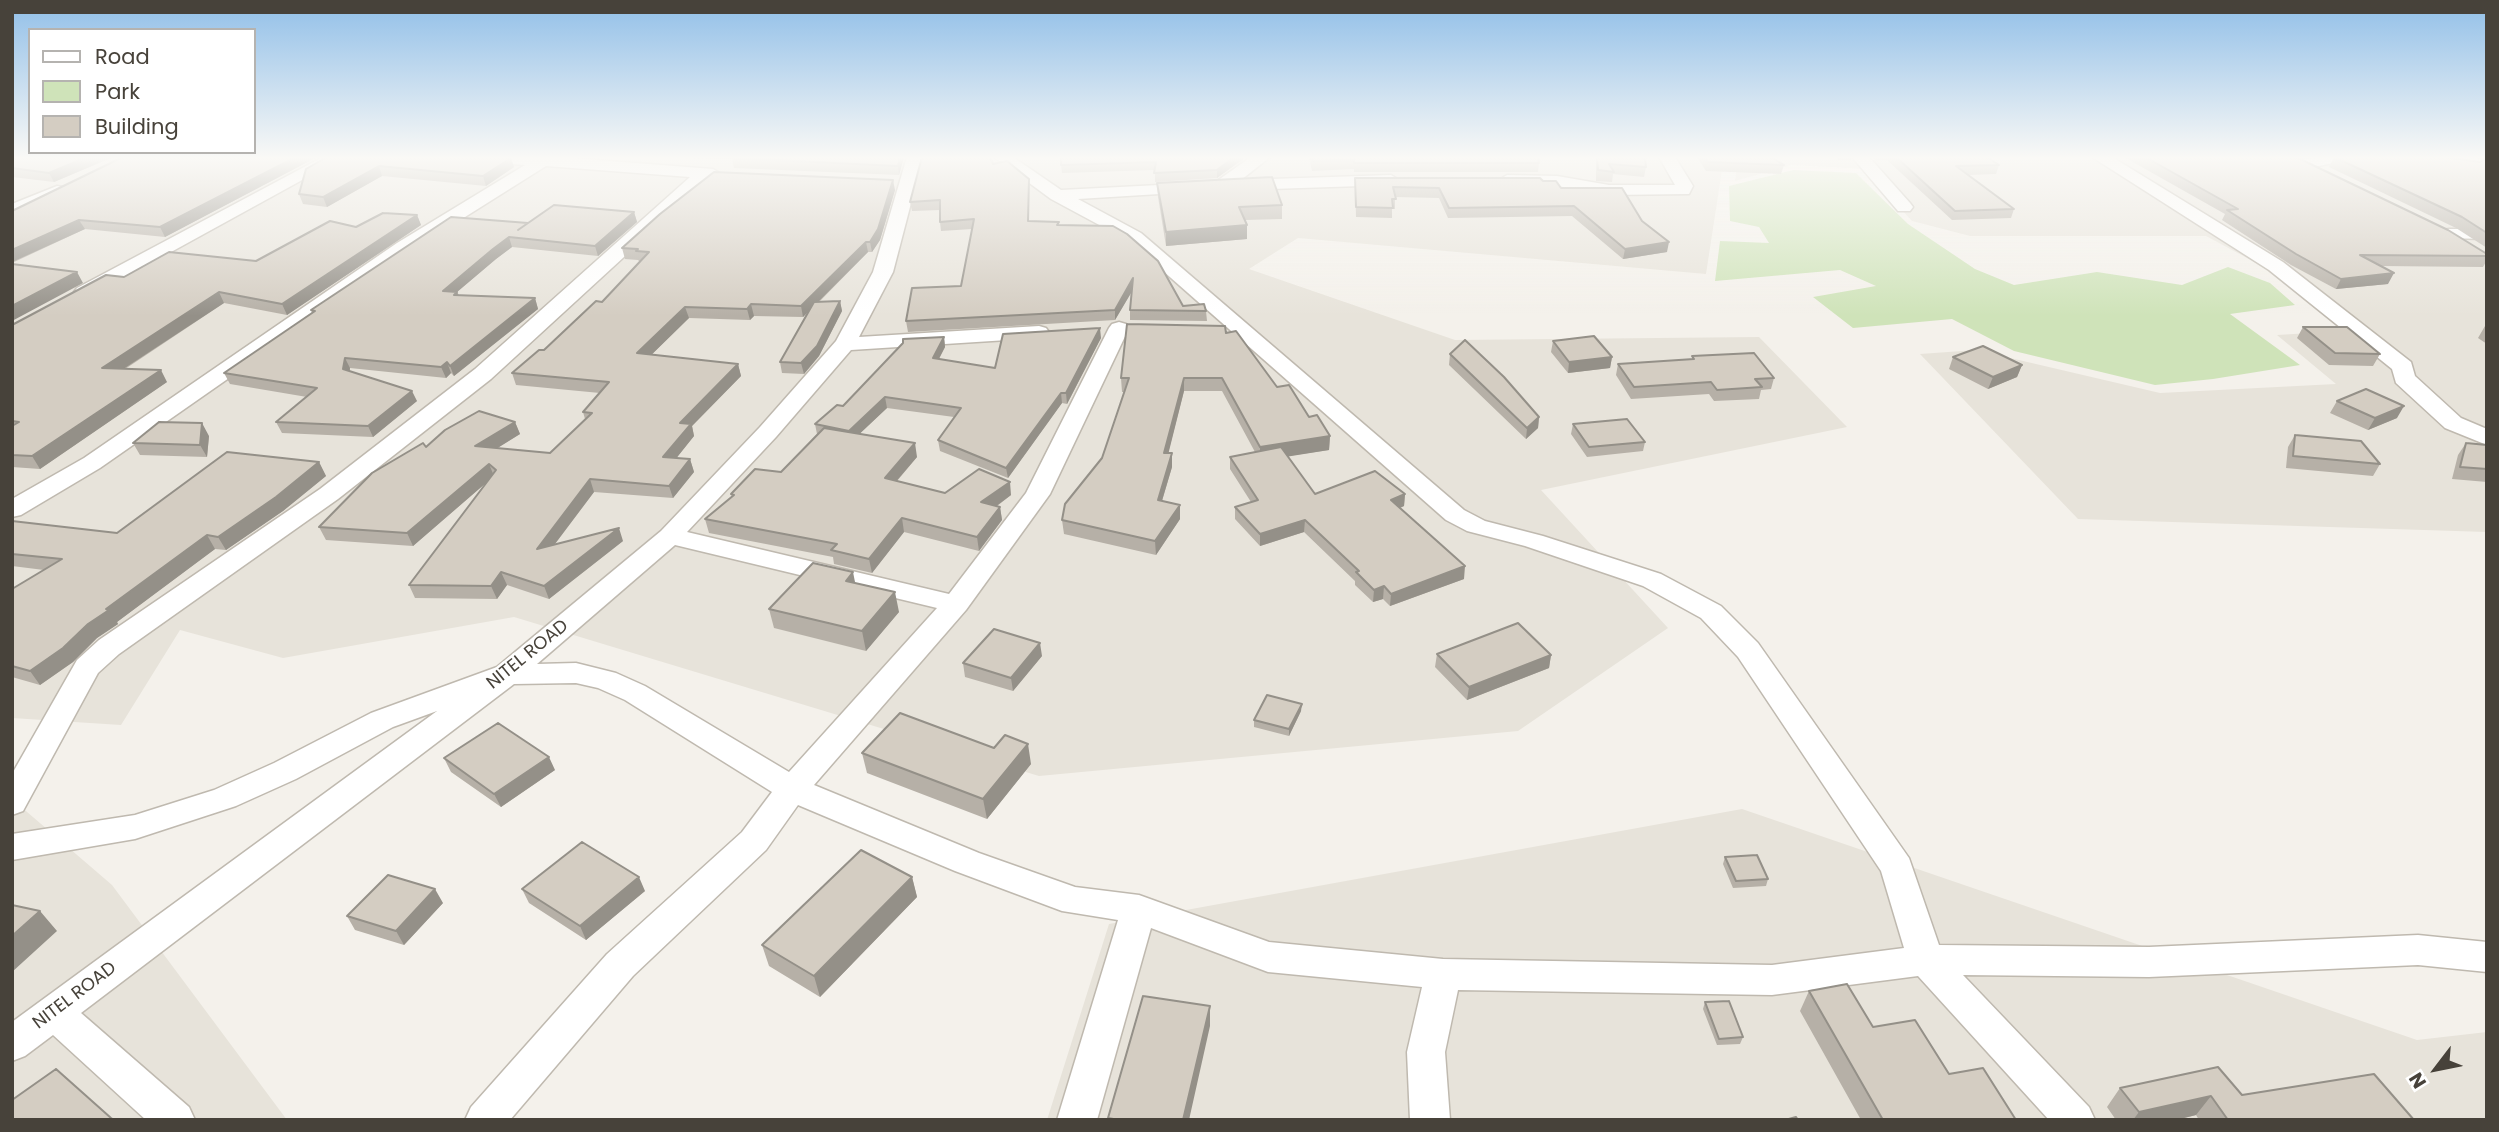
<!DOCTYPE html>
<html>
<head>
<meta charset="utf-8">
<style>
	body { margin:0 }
	#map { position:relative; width:2499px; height:1132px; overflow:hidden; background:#f4f1eb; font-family:Poppins,sans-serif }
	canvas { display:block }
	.frame { position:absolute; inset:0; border:14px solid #47423a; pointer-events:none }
	.legend { position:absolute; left:28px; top:28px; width:228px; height:126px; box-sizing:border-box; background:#fff; border:2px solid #b5b3b0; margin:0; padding:9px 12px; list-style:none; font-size:21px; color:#47423a }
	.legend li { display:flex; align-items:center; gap:14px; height:35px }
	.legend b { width:35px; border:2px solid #b5b3b0 }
	.north { position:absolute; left:2401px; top:1034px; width:70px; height:70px; -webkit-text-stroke:5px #fff; paint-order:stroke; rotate:238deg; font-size:19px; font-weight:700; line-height:28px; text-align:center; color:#47423a }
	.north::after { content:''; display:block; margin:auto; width:24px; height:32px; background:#47423a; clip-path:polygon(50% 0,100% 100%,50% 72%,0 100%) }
</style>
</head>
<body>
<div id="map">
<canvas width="2499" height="1132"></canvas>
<div class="frame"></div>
<ul class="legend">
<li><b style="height:9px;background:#fff"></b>Road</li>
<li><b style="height:19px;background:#cfe3b9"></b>Park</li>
<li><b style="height:19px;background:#d4cdc2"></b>Building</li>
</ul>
<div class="north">N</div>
</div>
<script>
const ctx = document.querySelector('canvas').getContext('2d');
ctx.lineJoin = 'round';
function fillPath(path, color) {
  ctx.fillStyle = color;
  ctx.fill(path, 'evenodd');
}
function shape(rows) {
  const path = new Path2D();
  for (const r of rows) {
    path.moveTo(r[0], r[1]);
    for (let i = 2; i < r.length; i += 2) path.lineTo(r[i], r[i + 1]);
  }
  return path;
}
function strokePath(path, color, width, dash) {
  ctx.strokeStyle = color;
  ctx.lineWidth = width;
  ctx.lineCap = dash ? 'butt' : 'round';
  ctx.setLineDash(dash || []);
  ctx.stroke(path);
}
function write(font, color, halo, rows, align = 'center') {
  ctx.font = font + ' Poppins,sans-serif';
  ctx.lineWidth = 5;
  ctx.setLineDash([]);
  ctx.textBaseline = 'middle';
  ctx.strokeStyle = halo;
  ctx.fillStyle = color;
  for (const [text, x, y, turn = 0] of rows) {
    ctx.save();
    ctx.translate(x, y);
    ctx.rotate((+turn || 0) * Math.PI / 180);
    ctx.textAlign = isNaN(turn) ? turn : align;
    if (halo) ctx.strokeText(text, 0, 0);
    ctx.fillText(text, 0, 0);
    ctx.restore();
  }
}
fillPath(shape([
	[12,157,1724,157,1706,274,1298,238,1249,269,1455,340,1759,337,1847,427,1541,490,1668,628,1518,731,1039,776,514,617,283,658,180,630,121,725,12,718],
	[1738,157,2487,157,2487,532,2078,519,1920,354,1976,350,2160,393,2336,384,2277,335,2344,331,2271,271,2206,236,1970,236,1912,221,1864,169,1792,165,1735,181],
	[12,799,112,885,287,1120,12,1120],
	[1742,809,2417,1040,2487,1032,2487,1120,1047,1120,1109,924]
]), '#e7e3da');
fillPath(shape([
	[1793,170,1856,173,1908,224,1975,269,2014,285,2097,272,2182,285,2228,267,2270,283,2295,305,2230,314,2300,365,2213,379,2155,385,2014,351,1952,319,1853,328,1813,297,1876,286,1840,270,1715,281,1720,241,1769,243,1759,227,1730,221,1729,186]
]), '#cfe3b9');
const street = shape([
	[323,157,344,157,91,296,77,296,74,292,77,288,323,157],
	[480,157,558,157,713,169,721,174,719,178,709,179,491,379,338,499,119,654,98,673,23,811,12,815,12,774,77,660,99,640,320,489,475,369,690,177,546,166,411,251,100,468,21,515,12,517,12,499,84,458,397,243,525,165,488,162,480,157],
	[907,157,923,157,893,272,859,337,1039,326,1046,328,1049,332,1046,336,1039,338,851,350,776,437,687,532,949,594,1026,493,1109,328,1112,324,1119,322,1126,324,1129,328,1050,494,966,610,814,785,979,853,1075,887,1139,895,1269,942,1443,959,1772,965,1904,948,1881,871,1738,657,1701,618,1643,586,1525,546,1467,531,1446,520,1129,241,1051,199,994,157,1013,157,1061,190,1198,183,1201,187,1198,191,1192,192,1078,199,1141,233,1464,510,1485,521,1543,536,1661,574,1721,606,1758,643,1909,858,1939,945,2149,947,2418,935,2487,942,2487,972,2418,965,2149,977,1963,975,2089,1107,2095,1120,2049,1120,1918,976,1772,995,1458,990,1445,1052,1450,1120,1410,1120,1407,1052,1422,987,1268,972,1151,928,1097,1120,1057,1120,1118,920,1062,911,955,871,798,805,766,850,633,976,510,1120,465,1120,471,1107,607,954,742,832,772,792,625,700,598,688,576,683,514,684,81,1013,189,1107,195,1120,146,1120,53,1035,25,1056,12,1061,12,1022,437,711,393,727,296,779,236,806,135,839,12,860,12,834,135,815,214,790,274,763,371,713,497,667,661,531,760,427,836,341,873,272,907,157],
	[675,545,937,608,789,772,645,686,616,673,576,663,537,664,675,545],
	[1251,157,1270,157,1241,180,1391,175,1399,180,1391,185,1241,190,1233,186,1223,190,1217,189,1214,185,1217,181,1251,157],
	[1659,157,1675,157,1693,186,1689,194,1609,195,1557,186,1507,185,1499,180,1507,175,1557,176,1609,185,1675,185,1659,157],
	[1852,157,1869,157,1910,203,1913,207,1910,211,1898,211,1852,157],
	[2092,157,2112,157,2283,262,2411,362,2415,376,2461,418,2487,429,2487,445,2445,428,2396,383,2392,369,2269,270,2092,157],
	[2280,157,2306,159,2350,157,2348,160,2304,169,2280,157],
	[2446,157,2473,157,2487,162,2487,172,2448,160,2446,157],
	[57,186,63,187,66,191,63,195,12,215,12,204,57,186],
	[2449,229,2487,229,2487,239,2443,238,2440,234,2443,230,2449,229]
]);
strokePath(street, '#bfb9af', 3);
fillPath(street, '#fff');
fillPath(shape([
	[12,157,113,157,54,182,12,177],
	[317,157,165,237,85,229,12,263,12,211],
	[327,157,514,167,486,186,382,176,327,207,303,204,299,194],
	[631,157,904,157,899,175,734,168,732,159],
	[1246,157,1217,178,1155,182,1155,170,1062,173,1061,165],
	[1309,157,1538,157,1539,163,1538,172,1354,172,1354,169,1312,171],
	[1596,157,1645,157,1646,167,1644,177,1613,174,1612,182,1596,181],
	[1697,157,1771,157,1784,165,1781,174,1706,171],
	[1836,157,1852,157,1851,160,1838,160],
	[1872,157,1987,157,1999,165,1996,174,1968,175,2014,209,2011,218,1952,220,1887,160,1875,160],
	[2124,157,2296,157,2487,254,2487,260,2483,267,2381,266,2388,284,2336,289,2291,265,2222,220,2225,214],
	[2334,157,2480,162,2483,160,2481,157,2487,157,2487,248,2456,228,2329,167],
	[993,164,1029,179,1029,221,1059,225,1183,306,1206,311,1207,321,1130,320,1130,310,1132,291,1115,320,908,332,906,321,961,286,972,229,941,231,940,222,940,210,912,211,910,202],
	[1355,178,1543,181,1642,221,1667,252,1623,259,1572,216,1448,218,1439,198,1395,197,1395,209,1392,209,1392,218,1356,217],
	[1157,183,1282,205,1282,219,1245,220,1247,225,1247,239,1166,246,1158,197],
	[895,190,880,240,872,252,868,252,819,302,840,301,842,311,819,356,804,374,782,373,780,362,807,313,803,317,754,316,750,320,689,318,651,355,738,364,741,376,692,426,694,436,676,458,690,459,694,472,673,498,594,492,555,544,623,541,549,599,507,585,497,599,415,598,409,585,487,482,413,546,326,540,319,527,426,447,515,422,520,434,497,448,550,453,585,419,583,412,600,393,516,385,512,373,544,350,602,302,640,262,638,260,625,259,622,248],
	[634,212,637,222,598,256,512,247,496,259,457,292,459,295,535,298,538,309,454,376,451,373,446,378,350,368,350,371,417,401,373,437,282,433,276,422,307,397,230,384,224,373,312,313,311,310,528,223],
	[417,215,421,225,287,315,224,303,125,369,167,382,40,469,12,467,12,325,124,277,256,261,356,227],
	[2485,326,2487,326,2487,344,2478,338],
	[2303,327,2380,354,2373,366,2329,365,2297,338],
	[1226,333,1277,387,1330,436,1329,450,1288,456,1315,494,1405,494,1404,506,1400,508,1464,579,1390,606,1383,599,1373,602,1355,585,1355,581,1304,532,1260,546,1235,519,1235,507,1251,502,1230,469,1230,457,1255,452,1222,391,1184,391,1168,453,1172,453,1172,467,1162,501,1180,519,1156,555,1064,534,1062,520,1102,458,1124,392,1122,392,1121,378],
	[944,337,945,347,939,359,995,368,1101,338,1067,404,1062,403,1008,478,940,451,938,440,954,417,887,408,859,434,917,457,897,481,945,493,1011,495,997,506,1000,507,1002,520,979,551,904,532,872,573,834,564,833,557,709,533,705,519,732,497,731,494,781,472,817,434,815,424],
	[1553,341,1612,357,1610,368,1568,373,1551,352],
	[1450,354,1539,417,1538,428,1526,439,1449,365],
	[1692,356,1774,378,1771,389,1761,390,1759,399,1714,401,1709,394,1631,399,1616,375,1618,364,1692,359],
	[1953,357,2022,365,2017,377,1988,389,1949,369],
	[2337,401,2397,418,2368,430,2330,413],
	[1573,424,1645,442,1643,451,1587,457,1571,434],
	[2295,435,2380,464,2373,476,2286,468,2288,447],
	[209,436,207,457,140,455,133,443],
	[2466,443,2487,445,2487,482,2452,479,2458,455],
	[319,462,326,476,283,511,226,550,215,549,117,622,118,624,97,638,73,662,40,685,12,677,12,589,44,570,12,566,12,521,117,533],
	[855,583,899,612,866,651,774,628,769,609],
	[1437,654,1551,655,1549,668,1467,700,1435,667],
	[1042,656,1013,691,965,677,963,663],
	[1301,711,1289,736,1254,727,1254,720],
	[862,753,1031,764,987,819,867,773],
	[444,758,555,770,501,807,451,772],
	[1725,857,1768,879,1766,886,1733,888,1723,864],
	[912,877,917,897,820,997,769,966,762,945],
	[522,889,645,891,586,940,529,903],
	[443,903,404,945,355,930,347,916],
	[1809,991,1873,1027,1949,1074,2016,1120,1861,1120,1800,1011],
	[1705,1002,1743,1037,1740,1044,1717,1045,1703,1009],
	[2120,1088,2242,1095,2414,1120,2199,1120,2196,1115,2176,1120,2116,1120,2107,1107]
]), '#b6b0a7');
fillPath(shape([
	[87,157,113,157,54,182,49,173],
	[296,157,317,157,165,237,160,227],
	[900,157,904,157,899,175,898,166],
	[1234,157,1246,157,1217,178,1217,170],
	[511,158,514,167,486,186,483,176],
	[379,166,382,176,327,207,323,197],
	[1029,179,1029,230,1028,221],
	[893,180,895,190,880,240,872,252,870,242],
	[634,212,637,222,598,256,595,246],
	[417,215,421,225,287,315,282,304],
	[79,220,85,229,12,262,12,250],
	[1247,225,1247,239,1166,246,1166,232],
	[509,237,512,247,496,259,457,292,461,302,443,291,493,249],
	[866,242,868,252,803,317,801,306],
	[1669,242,1667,252,1623,259,1625,249],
	[77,272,83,283,12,321,12,306],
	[2394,273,2388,284,2336,289,2341,279],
	[1133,278,1134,288,1115,320,1115,310],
	[219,292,224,303,108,379,102,368],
	[535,298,538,309,454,376,450,366],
	[840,301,842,311,819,356,804,374,801,363],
	[751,304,754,316,750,320,747,309],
	[685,307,689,318,641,365,637,353],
	[1100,328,1101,338,1067,404,1066,393],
	[944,337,945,347,934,368,933,358],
	[1612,357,1610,368,1568,373,1569,362],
	[345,358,350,368,348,380,343,369],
	[447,362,451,373,446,378,441,367],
	[738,364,741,376,692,426,694,436,667,470,663,457,680,423],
	[2022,365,2017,377,1988,389,1993,377],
	[161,370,167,382,40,469,32,456],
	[1184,378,1184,391,1165,467,1164,453],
	[412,391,417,401,373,437,368,426],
	[1061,393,1062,403,1008,478,1006,468],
	[885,397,887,408,851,442,849,431],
	[2404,406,2397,418,2368,430,2375,418],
	[1539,417,1538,428,1526,439,1527,428],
	[515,422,520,434,480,459,475,446],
	[202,423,209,436,207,457,200,445],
	[1330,436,1329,450,1260,461,1260,447],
	[915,443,917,457,887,492,885,478],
	[1172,453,1172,467,1158,514,1158,500],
	[690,459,694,472,673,498,669,486],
	[319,462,326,476,283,511,226,550,218,537],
	[489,464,494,476,413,546,407,533],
	[590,479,594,492,542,561,537,549],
	[1010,482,1011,495,983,516,981,502],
	[1405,494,1404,506,1390,512,1391,500],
	[1180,505,1180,519,1156,555,1155,541],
	[1000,507,1002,520,979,551,977,537],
	[902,518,904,532,872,573,869,559],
	[1305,520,1304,532,1260,546,1260,534],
	[619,528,623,541,549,599,544,586],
	[207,535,215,549,117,622,118,624,97,638,73,662,40,685,30,671,106,609],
	[1465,566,1464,579,1390,606,1391,594],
	[501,572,507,585,497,599,491,586],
	[853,572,857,592,846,581],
	[1384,586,1383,599,1373,602,1374,590],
	[895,592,899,612,866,651,862,631],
	[1040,643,1042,656,1013,691,1011,678],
	[1551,655,1549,668,1467,700,1469,687],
	[1302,704,1301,711,1289,736,1289,729],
	[1028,744,1031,764,987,819,983,799],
	[549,757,555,770,501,807,494,794],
	[639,877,645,891,586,940,580,926],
	[912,877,917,897,820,997,814,976],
	[435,889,443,903,404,945,396,931],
	[40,911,57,931,12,972,12,936],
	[1210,1006,1210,1026,1189,1120,1183,1120],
	[2211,1096,2196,1115,2176,1120,2133,1120,2139,1112]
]), '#949088');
const building = shape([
	[12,157,87,157,49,173,12,168,12,157],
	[123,157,296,157,160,227,79,220,12,250,12,211,123,157],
	[327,157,509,157,511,158,483,176,379,166,323,197,299,194,306,169,327,157],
	[733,157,900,157,898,166,732,158,733,157],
	[922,157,990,157,993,164,1007,161,1029,179,1028,221,1059,222,1057,225,1113,226,1127,234,1158,261,1183,306,1204,304,1206,311,1130,310,1133,278,1115,310,906,321,912,288,961,286,974,219,940,222,940,200,910,202,922,157],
	[1061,157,1234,157,1217,170,1154,173,1156,162,1061,165,1061,157],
	[1311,157,1538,157,1539,163,1354,163,1354,160,1313,161,1311,157],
	[1597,157,1645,157,1646,167,1609,164,1614,172,1598,170,1597,157],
	[1705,157,1771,157,1784,165,1708,162,1705,157],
	[1896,157,1987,157,1999,165,1956,166,2014,209,1955,211,1896,157],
	[2145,157,2296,157,2448,230,2487,254,2487,256,2360,255,2394,273,2341,279,2296,254,2227,210,2238,209,2145,157],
	[2334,157,2445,157,2480,162,2487,158,2487,233,2462,217,2334,157],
	[714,172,893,180,878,229,870,242,866,242,801,306,751,304,747,309,685,307,637,353,738,364,680,423,691,424,663,457,690,459,669,486,590,479,537,549,619,528,544,586,501,572,491,586,409,585,496,470,489,464,407,533,319,527,372,473,423,443,426,447,445,430,479,411,515,422,475,446,550,453,592,413,583,412,609,382,512,373,539,350,544,350,596,301,602,302,649,252,636,251,638,249,622,248,660,214,714,172],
	[1272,177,1282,205,1239,207,1247,225,1166,232,1157,183,1272,177],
	[1355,178,1540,178,1543,181,1556,181,1561,188,1622,188,1642,221,1669,242,1625,249,1574,206,1449,208,1439,188,1393,187,1396,199,1392,199,1393,208,1356,207,1355,178],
	[554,205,634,212,595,246,509,237,493,249,443,291,457,292,454,295,535,298,450,366,447,362,441,367,345,358,343,369,412,391,368,426,276,422,317,388,224,373,315,311,311,310,451,217,528,223,518,230,554,205],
	[383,213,417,215,282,304,219,292,102,368,161,370,32,456,12,455,12,426,19,422,12,421,12,325,106,275,124,277,169,252,256,261,330,221,356,227,383,213],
	[12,264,77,272,12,306,12,264],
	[840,301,817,346,801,363,780,362,814,302,840,301],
	[1127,324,1225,326,1226,333,1236,331,1277,387,1289,385,1309,417,1317,415,1330,436,1260,447,1222,378,1184,378,1164,453,1172,453,1158,500,1180,505,1155,541,1062,520,1065,504,1102,458,1129,378,1121,378,1127,324],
	[2303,327,2347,327,2380,354,2335,353,2303,327],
	[1100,328,1066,393,1061,393,1006,468,938,440,961,408,885,397,849,431,815,424,837,405,843,406,903,343,903,339,944,337,933,358,995,368,1003,334,1100,328],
	[1594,336,1612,357,1569,362,1553,341,1594,336],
	[1465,340,1504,377,1539,417,1527,428,1450,354,1465,340],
	[1983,346,2022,365,1993,377,1953,357,1983,346],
	[1754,353,1774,378,1755,379,1762,387,1717,390,1711,382,1634,387,1618,364,1694,359,1692,356,1754,353],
	[2366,389,2404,406,2375,418,2337,401,2366,389],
	[1627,419,1645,442,1589,447,1573,424,1627,419],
	[159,422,202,423,200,445,133,443,159,422],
	[824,428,915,443,885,478,945,493,979,469,1010,482,981,502,1000,507,977,537,902,518,869,559,831,550,837,544,705,519,734,495,731,494,755,469,781,472,824,428],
	[2295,435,2361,441,2380,464,2293,456,2295,435],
	[2466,443,2487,445,2487,469,2460,467,2466,443],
	[1281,447,1315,494,1375,471,1405,494,1391,500,1465,566,1391,594,1384,586,1374,590,1356,572,1359,571,1305,520,1260,534,1235,507,1258,500,1230,457,1281,447],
	[227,452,319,462,276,497,218,537,207,535,106,609,109,610,88,624,63,648,30,671,12,666,12,589,62,559,12,554,12,521,117,533,227,452],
	[813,563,853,572,846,581,895,592,862,631,769,609,813,563],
	[1518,623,1551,655,1469,687,1437,654,1518,623],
	[994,629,1040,643,1011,678,963,663,994,629],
	[1267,695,1302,704,1289,729,1254,720,1267,695],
	[900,713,994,748,1005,735,1028,744,983,799,862,753,900,713],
	[498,723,549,757,494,794,444,758,498,723],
	[582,842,639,877,580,926,522,889,582,842],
	[861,850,912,877,814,976,762,945,861,850],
	[1757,855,1768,879,1736,881,1725,857,1757,855],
	[388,875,435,889,396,931,347,916,388,875],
	[12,905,40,911,12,936,12,905],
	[1847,984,1873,1027,1915,1020,1949,1074,1983,1068,2016,1120,1883,1120,1809,991,1847,984],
	[1143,996,1210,1006,1183,1120,1119,1120,1108,1118,1143,996],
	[1729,1001,1743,1037,1719,1039,1705,1002,1729,1001],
	[2218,1067,2242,1095,2374,1074,2414,1120,2228,1120,2211,1096,2139,1112,2120,1088,2218,1067],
	[56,1069,111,1118,114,1120,12,1120,12,1100,56,1069],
	[1796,1117,1798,1120,1785,1120,1796,1117]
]);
fillPath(building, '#d4cdc2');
strokePath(building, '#949088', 2);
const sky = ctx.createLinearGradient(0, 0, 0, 316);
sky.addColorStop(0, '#91bfe8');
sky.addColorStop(0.5, '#faf9f6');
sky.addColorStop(1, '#faf9f600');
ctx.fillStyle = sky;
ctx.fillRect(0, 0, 2499, 316);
write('18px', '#47423a', '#fff', [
	["NITEL ROAD",528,655,-39],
	["NITEL ROAD",75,996,-37]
]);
</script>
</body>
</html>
